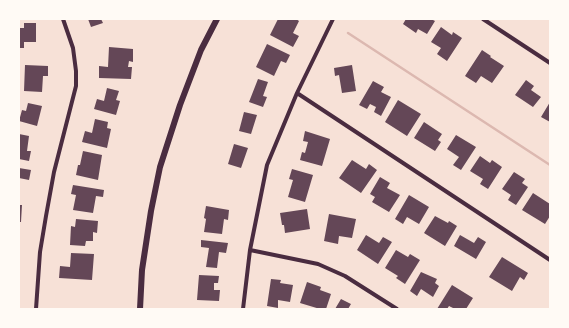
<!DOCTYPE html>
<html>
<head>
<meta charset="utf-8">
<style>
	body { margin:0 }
	#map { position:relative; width:569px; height:328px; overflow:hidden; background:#f7e1d7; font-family:Bitter,serif }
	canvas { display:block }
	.frame { position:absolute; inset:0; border:20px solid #fffaf5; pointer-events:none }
</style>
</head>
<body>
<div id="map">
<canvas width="569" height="328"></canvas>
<div class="frame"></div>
</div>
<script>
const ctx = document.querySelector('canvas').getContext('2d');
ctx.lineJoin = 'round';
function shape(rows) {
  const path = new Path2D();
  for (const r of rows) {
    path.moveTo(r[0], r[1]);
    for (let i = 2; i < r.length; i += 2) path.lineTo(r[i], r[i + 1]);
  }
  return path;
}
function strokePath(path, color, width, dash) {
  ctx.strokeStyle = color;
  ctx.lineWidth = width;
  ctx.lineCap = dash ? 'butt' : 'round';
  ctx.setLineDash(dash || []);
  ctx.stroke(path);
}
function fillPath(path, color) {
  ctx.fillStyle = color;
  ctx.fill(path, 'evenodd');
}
strokePath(shape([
	[348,33,550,165]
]), '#dcb8b0', 2.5);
fillPath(shape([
	[88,19,101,19,103,23,91,27],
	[278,19,296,19,299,21,293,33,299,36,293,47,270,35],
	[406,19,431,19,435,21,427,34,418,29,416,33,403,24],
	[24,23,36,23,36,42,24,42,24,48,19,48,19,28,24,28],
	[441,27,452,35,453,32,462,38,447,61,437,54,441,48,431,42],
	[267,44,290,55,286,63,281,61,274,76,256,67],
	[109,47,133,49,133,62,129,61,128,67,132,67,131,79,99,78,99,66,108,67],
	[482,50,491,56,490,57,504,66,492,83,481,76,476,83,465,76],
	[25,65,48,66,48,76,43,76,42,92,24,91],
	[352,65,356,91,342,93,339,75,335,76,334,68],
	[258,79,268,82,263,96,267,97,263,107,249,102],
	[526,80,534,86,531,90,541,97,533,107,515,95],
	[373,81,384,87,381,92,391,97,381,116,374,112,376,107,370,104,367,109,359,105],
	[107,88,119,91,116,100,120,101,116,115,94,109,97,99,104,101],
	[398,100,421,114,407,136,385,122],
	[550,102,550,122,541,117],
	[28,103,42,106,37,126,19,121,22,110,26,111],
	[244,112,257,115,251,134,239,131],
	[95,119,108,122,107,128,111,129,107,148,82,142,85,131,92,133],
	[424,122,442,134,438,140,441,142,435,151,414,138],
	[305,131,330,139,322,166,300,160,302,152,305,153,308,142,303,141],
	[19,134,29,136,27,151,31,151,29,161,19,159],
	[456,135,476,147,461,170,453,165,459,157,447,149],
	[234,144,248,148,241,168,228,164],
	[83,151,102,155,98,180,76,175,78,165,80,165],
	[480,156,490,163,492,160,502,167,488,189,480,184,483,179,470,171],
	[352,160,366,169,369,164,377,170,361,193,339,178],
	[19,168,31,170,29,180,19,178],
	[292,169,313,175,305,202,288,197,293,180,289,179],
	[514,172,525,179,522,183,528,187,516,205,508,200,511,195,502,189],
	[380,177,390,183,387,188,400,195,389,212,372,202,375,197,370,194],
	[73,185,104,190,103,197,96,196,93,213,73,210,76,195,71,194],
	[533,193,550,204,550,216,545,224,522,210],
	[409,195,429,207,419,224,407,217,403,224,395,219],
	[19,205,22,205,21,222,19,222],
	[206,206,229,210,228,220,224,219,222,234,204,232,206,219,204,218],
	[307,209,310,229,285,233,284,225,282,225,280,213],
	[329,214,356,219,352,238,339,236,338,244,324,241],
	[435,216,448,223,449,221,457,226,445,246,424,233],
	[76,219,98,221,97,233,93,232,93,241,86,241,85,246,70,245,71,226,75,227],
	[366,235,379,243,383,237,392,242,378,264,357,250],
	[460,235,474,243,478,237,486,242,476,259,454,246],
	[201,240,228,243,226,253,219,252,217,268,206,267,209,248,201,247],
	[396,250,408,257,410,254,420,260,405,284,396,278,398,276,385,268],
	[71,253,94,254,92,280,59,278,60,266,70,267],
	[502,257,528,273,524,280,520,277,512,291,489,277],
	[421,272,437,279,435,283,439,286,433,297,421,289,417,296,410,291],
	[199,275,219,276,218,283,214,283,214,290,220,290,219,301,197,300],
	[271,279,281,280,280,283,293,285,290,302,278,300,278,308,267,306],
	[307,282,321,287,320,290,331,294,326,309,320,309,300,303],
	[452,285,473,298,466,309,455,309,449,306,447,309,437,309],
	[341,299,351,304,348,309,335,309]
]), '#644757');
strokePath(shape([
	[483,19,550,63],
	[297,93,550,260],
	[250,250,318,264,345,276,397,309],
	[36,309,40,252,46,216,54,172,76,86,76,71,73,48,63,19],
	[243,309,250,250,267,165,297,93,333,19]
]), '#4a2c40', 4);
strokePath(shape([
	[140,309,142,270,151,211,160,167,180,105,201,50,217,19]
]), '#4a2c40', 6);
</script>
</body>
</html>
